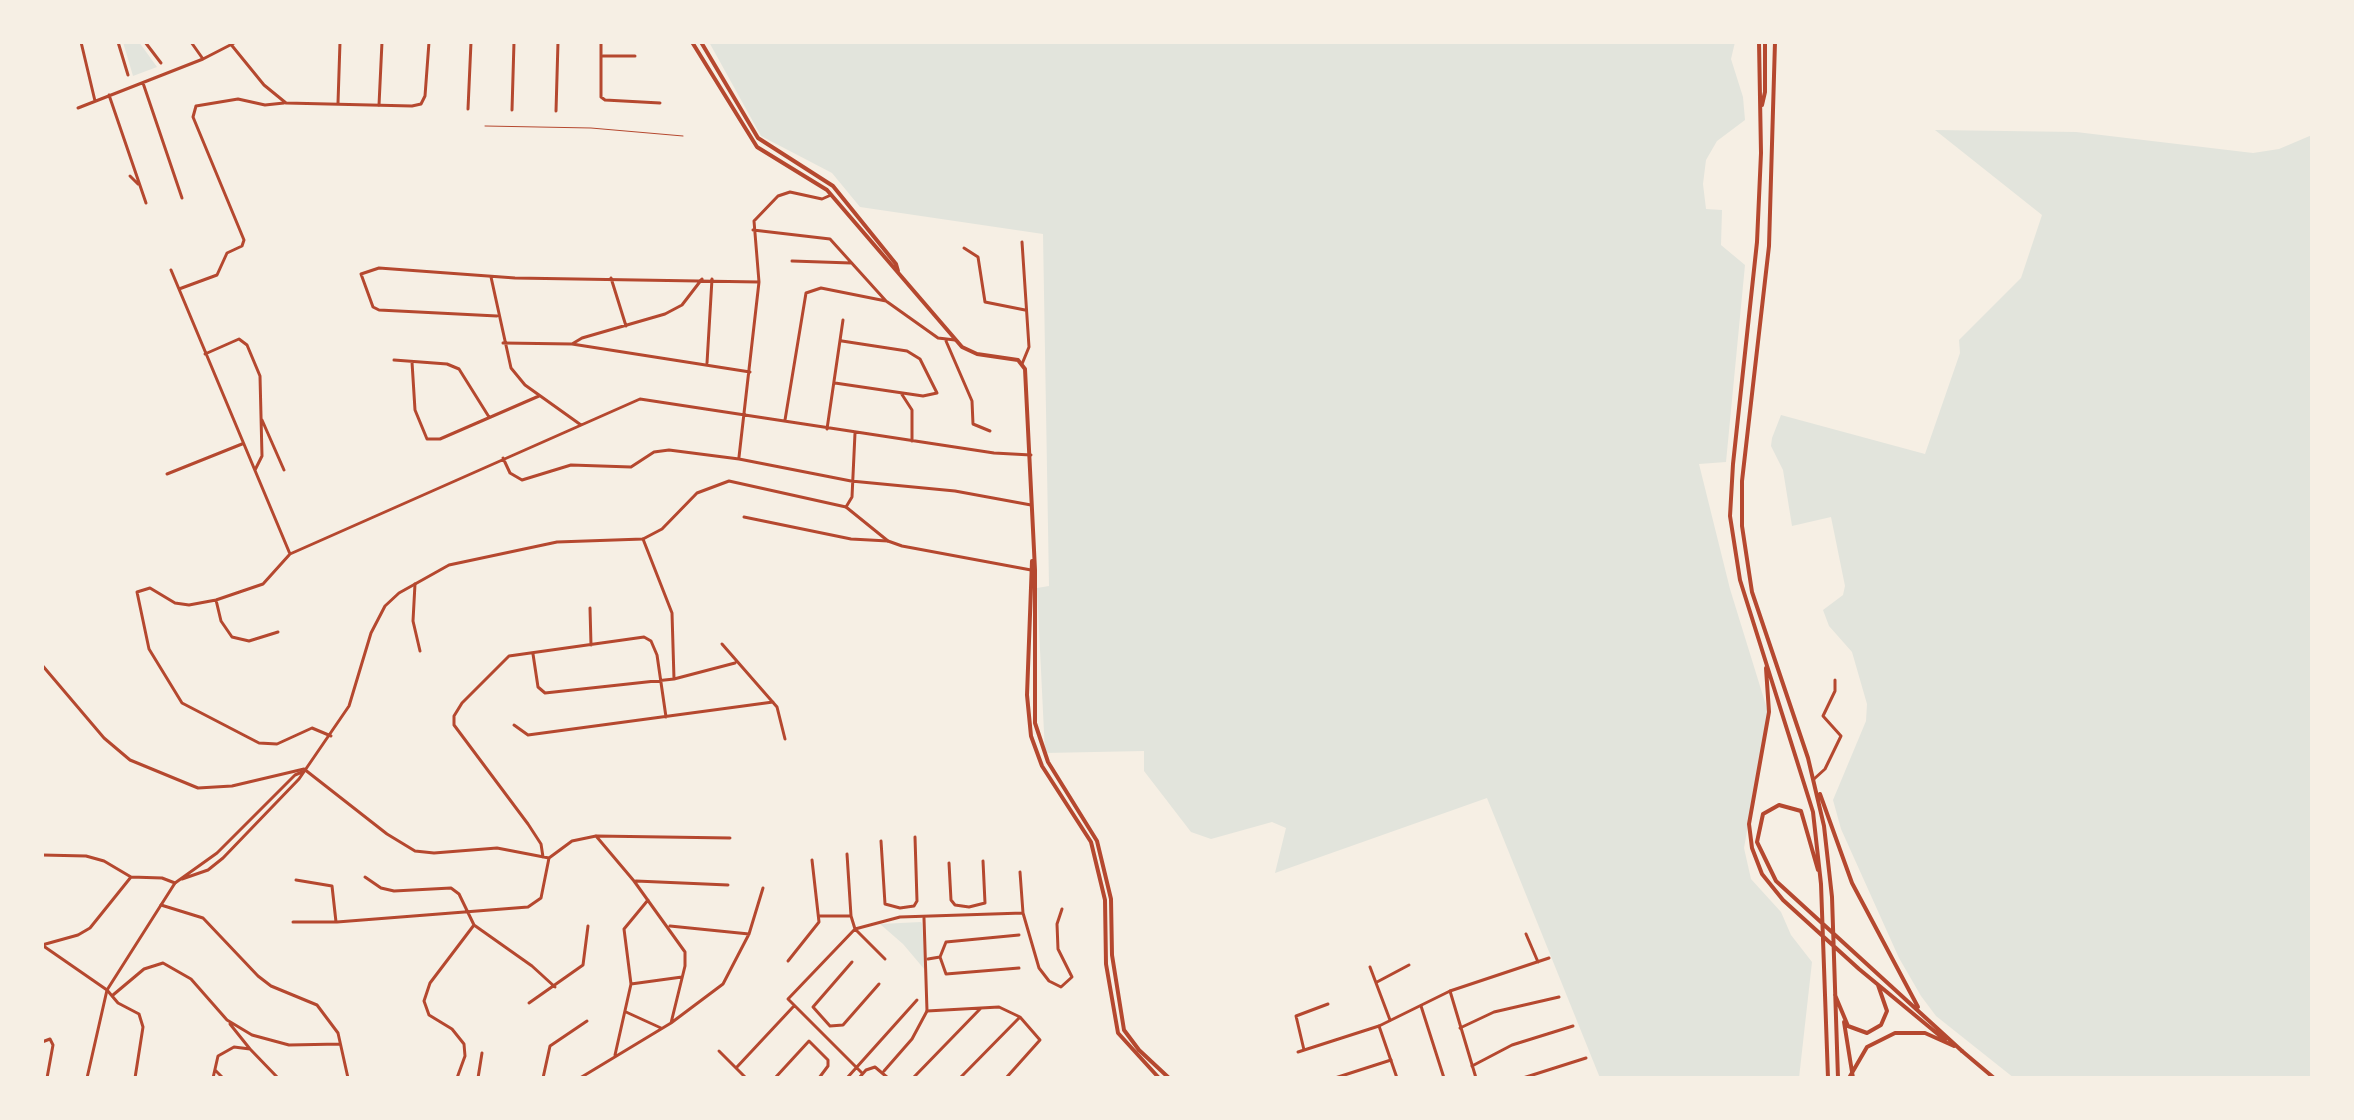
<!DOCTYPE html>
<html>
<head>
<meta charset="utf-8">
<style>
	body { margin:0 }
	#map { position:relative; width:2354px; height:1120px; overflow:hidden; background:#f6efe4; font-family:"PT Sans Narrow",sans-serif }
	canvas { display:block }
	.frame { position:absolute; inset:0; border:44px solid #f6efe4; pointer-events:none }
</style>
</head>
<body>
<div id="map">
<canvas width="2354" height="1120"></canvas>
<div class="frame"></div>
</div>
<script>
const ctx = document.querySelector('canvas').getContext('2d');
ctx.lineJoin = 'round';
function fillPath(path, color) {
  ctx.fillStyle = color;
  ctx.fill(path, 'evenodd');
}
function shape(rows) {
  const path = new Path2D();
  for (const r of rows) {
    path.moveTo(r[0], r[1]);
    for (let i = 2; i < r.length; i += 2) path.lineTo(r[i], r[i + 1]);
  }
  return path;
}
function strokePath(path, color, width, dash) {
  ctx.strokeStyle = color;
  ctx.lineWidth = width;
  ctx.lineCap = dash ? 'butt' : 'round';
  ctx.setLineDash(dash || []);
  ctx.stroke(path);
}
fillPath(shape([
	[123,42,139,42,157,67,133,76],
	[709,42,1735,42,1731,59,1743,97,1745,120,1717,141,1706,160,1703,184,1706,209,1722,210,1721,245,1745,265,1726,462,1699,464,1730,589,1768,712,1744,848,1751,879,1781,912,1791,935,1812,962,1799,1078,1600,1078,1487,798,1275,873,1286,828,1272,822,1211,839,1191,832,1144,771,1144,751,1045,753,1037,588,1049,586,1043,234,860,207,832,173,761,136],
	[1935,130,2076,132,2253,153,2279,149,2312,135,2312,1078,2014,1078,1936,1016,1921,996,1899,958,1841,829,1833,800,1866,721,1867,704,1852,652,1829,626,1823,610,1843,595,1845,586,1831,517,1792,526,1783,470,1771,446,1772,438,1781,415,1925,454,1960,353,1959,340,2021,278,2042,215],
	[921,922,922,924,925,970,903,944,880,924]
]), '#e2e4dc');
strokePath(shape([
	[485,126,591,128,683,136]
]), '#b5482f', 1);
strokePath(shape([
	[81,42,95,101],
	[118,42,128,75],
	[145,42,161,63],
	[191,42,203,59],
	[601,42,601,97,605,100,660,103],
	[603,56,635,56],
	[143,83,182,198],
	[109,95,146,203],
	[338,103,340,42],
	[379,105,382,42],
	[78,108,203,59,236,42],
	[468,109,471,42],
	[512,110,514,42],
	[556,111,558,42],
	[130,176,138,184],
	[753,230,830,239,886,301,938,338,955,340],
	[1022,242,1029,347,1022,364],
	[964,248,978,257,985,302,1025,310],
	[792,261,851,263],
	[171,270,290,554],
	[491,277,511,368,525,385,581,425],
	[611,278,626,326],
	[179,289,217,275,227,253,242,246,244,240,193,117,196,106,238,99,265,105,284,103],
	[497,316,379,310,373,307,361,274,379,268,515,278,759,282],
	[946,341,972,401,973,424,990,431],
	[503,343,572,344,750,372],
	[572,344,582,338,665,314,682,305,702,279],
	[205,354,239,339,247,345,260,376,262,456,255,470],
	[394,360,447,364,459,369,489,417],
	[412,362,415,410,427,439,440,439,539,396],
	[707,363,712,279],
	[835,383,923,396,937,393,920,359,907,351,842,341],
	[901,393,912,410,912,441],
	[262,420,284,470],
	[785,420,806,293,821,288,886,301],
	[827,429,843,320],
	[739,457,759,282,754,221,778,196,790,192,822,199,831,195],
	[503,458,510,473,522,480,571,465,631,467,654,452,669,450,739,459,851,481,955,491,1031,505],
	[167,474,242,444],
	[846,507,852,497,855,433],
	[744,517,851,539,888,541],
	[643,539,672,613,674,679],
	[415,584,413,621,420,651],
	[216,600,221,621,232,637,249,641,278,632],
	[590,608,591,645],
	[722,644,777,707,785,739],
	[533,654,538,687,545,693,674,679,735,663],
	[42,665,104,738,130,760,198,788,232,786,304,769,387,834,415,851,434,853,497,848,549,858],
	[514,725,528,735,773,702],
	[331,736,312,728,277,744,259,743,182,703,149,649,137,592,150,588,175,603,189,605,216,600,263,584,290,554,640,399,994,453,1031,455],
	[1814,779,1825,769,1841,736,1823,716,1835,691,1835,680],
	[596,836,634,881,685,952,685,966,671,1023],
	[881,841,885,904,900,908,914,906,917,901,915,837],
	[847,854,851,916,855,929,885,959],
	[42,855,86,856,104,861,131,877],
	[543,857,541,844,528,824,454,725,454,716,462,703,509,656,644,637,651,641,657,655,666,717],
	[549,858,572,841,596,836,730,838],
	[949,863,951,900,955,905,969,907,985,903,983,861],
	[1020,872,1023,913,1039,968,1049,981,1061,987,1072,977,1058,949,1057,924,1062,909],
	[365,877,381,888,394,891,451,888,459,894,474,925,532,966,555,987],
	[296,880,332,886,336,922],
	[636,881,728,885],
	[161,905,203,918,258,976,271,986,317,1005,338,1033,348,1078],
	[819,916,851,916],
	[293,922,337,922,528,907,541,898,549,858],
	[670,926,749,934],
	[1526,934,1538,962],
	[42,945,107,990,118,1003,139,1014,143,1027,135,1078],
	[42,945,78,935,90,928,131,877,162,878,175,883],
	[928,959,940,957],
	[788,961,819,922,812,860],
	[852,962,813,1007,830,1026,843,1025,879,984],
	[1370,967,1390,1020],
	[1019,968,946,974,940,957,946,942,1019,935],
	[1377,982,1409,965],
	[631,984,682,977],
	[1450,991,1549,958],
	[113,995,144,969,163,963,191,979,227,1020,252,1035,289,1045,340,1044],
	[529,1003,583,965,588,926],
	[1421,1006,1444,1078],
	[927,1011,999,1007,1020,1017,1040,1040,1006,1078],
	[626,1012,661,1028],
	[230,1024,250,1049],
	[1460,1028,1494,1012,1559,997],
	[42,1042,50,1039,53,1045,47,1078],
	[1304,1050,1296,1016,1328,1004],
	[719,1051,746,1078],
	[1298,1052,1379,1026],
	[615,1055,631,984,624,929,648,900],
	[1472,1066,1512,1045,1573,1026],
	[736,1068,793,1007],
	[215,1070,223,1078],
	[862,1073,788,999,855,929,900,917,1023,913],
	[914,1077,981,1008],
	[213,1078,218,1056,234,1047,250,1049,278,1078],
	[457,1078,465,1056,464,1044,452,1029,429,1015,424,1001,430,983,474,925],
	[478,1078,482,1053],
	[543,1078,550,1046,587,1021],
	[580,1078,671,1023,723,984,749,934,763,888],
	[775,1078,809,1041,828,1060,828,1066,819,1078],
	[847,1078,917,1000],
	[960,1078,1020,1017],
	[1335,1078,1391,1060],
	[1523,1078,1586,1058]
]), '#b5482f', 3);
strokePath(shape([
	[229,42,264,85,286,103,412,106,421,104,425,96,429,42],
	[182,879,208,870,223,858,299,779,349,706,371,633,385,606,399,593,449,565,557,542,643,539,662,529,697,493,729,481,846,507,888,541,902,546,1031,570],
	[884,1071,912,1039,927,1011,924,918],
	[87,1078,107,990,175,883,217,853,295,775,302,772],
	[859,1078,866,1070,875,1067,888,1078],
	[1397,1078,1379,1026,1450,991,1476,1078]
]), '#b5482f', 3);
strokePath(shape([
	[692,42,757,147,827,190,962,347,977,354,1018,360,1025,369,1035,570,1035,723,1048,762,1097,841,1111,899,1112,955,1124,1030,1139,1050,1169,1078],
	[701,42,758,138,833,186,896,264,898,271],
	[1032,561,1027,695,1031,736,1042,766,1091,842,1105,900,1106,964,1118,1033,1159,1078]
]), '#b5482f', 4);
strokePath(shape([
	[1962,1051,1994,1078]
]), '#b5482f', 4);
strokePath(shape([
	[1759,42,1761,153,1757,242,1733,464,1730,516,1740,580,1813,812,1821,884,1828,1078],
	[1775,42,1769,246,1742,481,1742,526,1752,592,1808,758,1824,826,1832,897,1838,1078],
	[1762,105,1765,92,1765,42],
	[1766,668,1769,712,1749,824,1752,848,1762,874,1783,900,1859,969,1945,1040],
	[1820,794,1852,883,1918,1007],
	[1818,870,1801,811,1779,805,1763,814,1757,842,1776,881,1962,1051],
	[1835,995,1848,1026,1867,1033,1881,1025,1887,1011,1878,985],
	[1844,1022,1853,1078],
	[1849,1078,1867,1047,1895,1033,1925,1033,1954,1046]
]), '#b5482f', 4);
</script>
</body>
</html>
